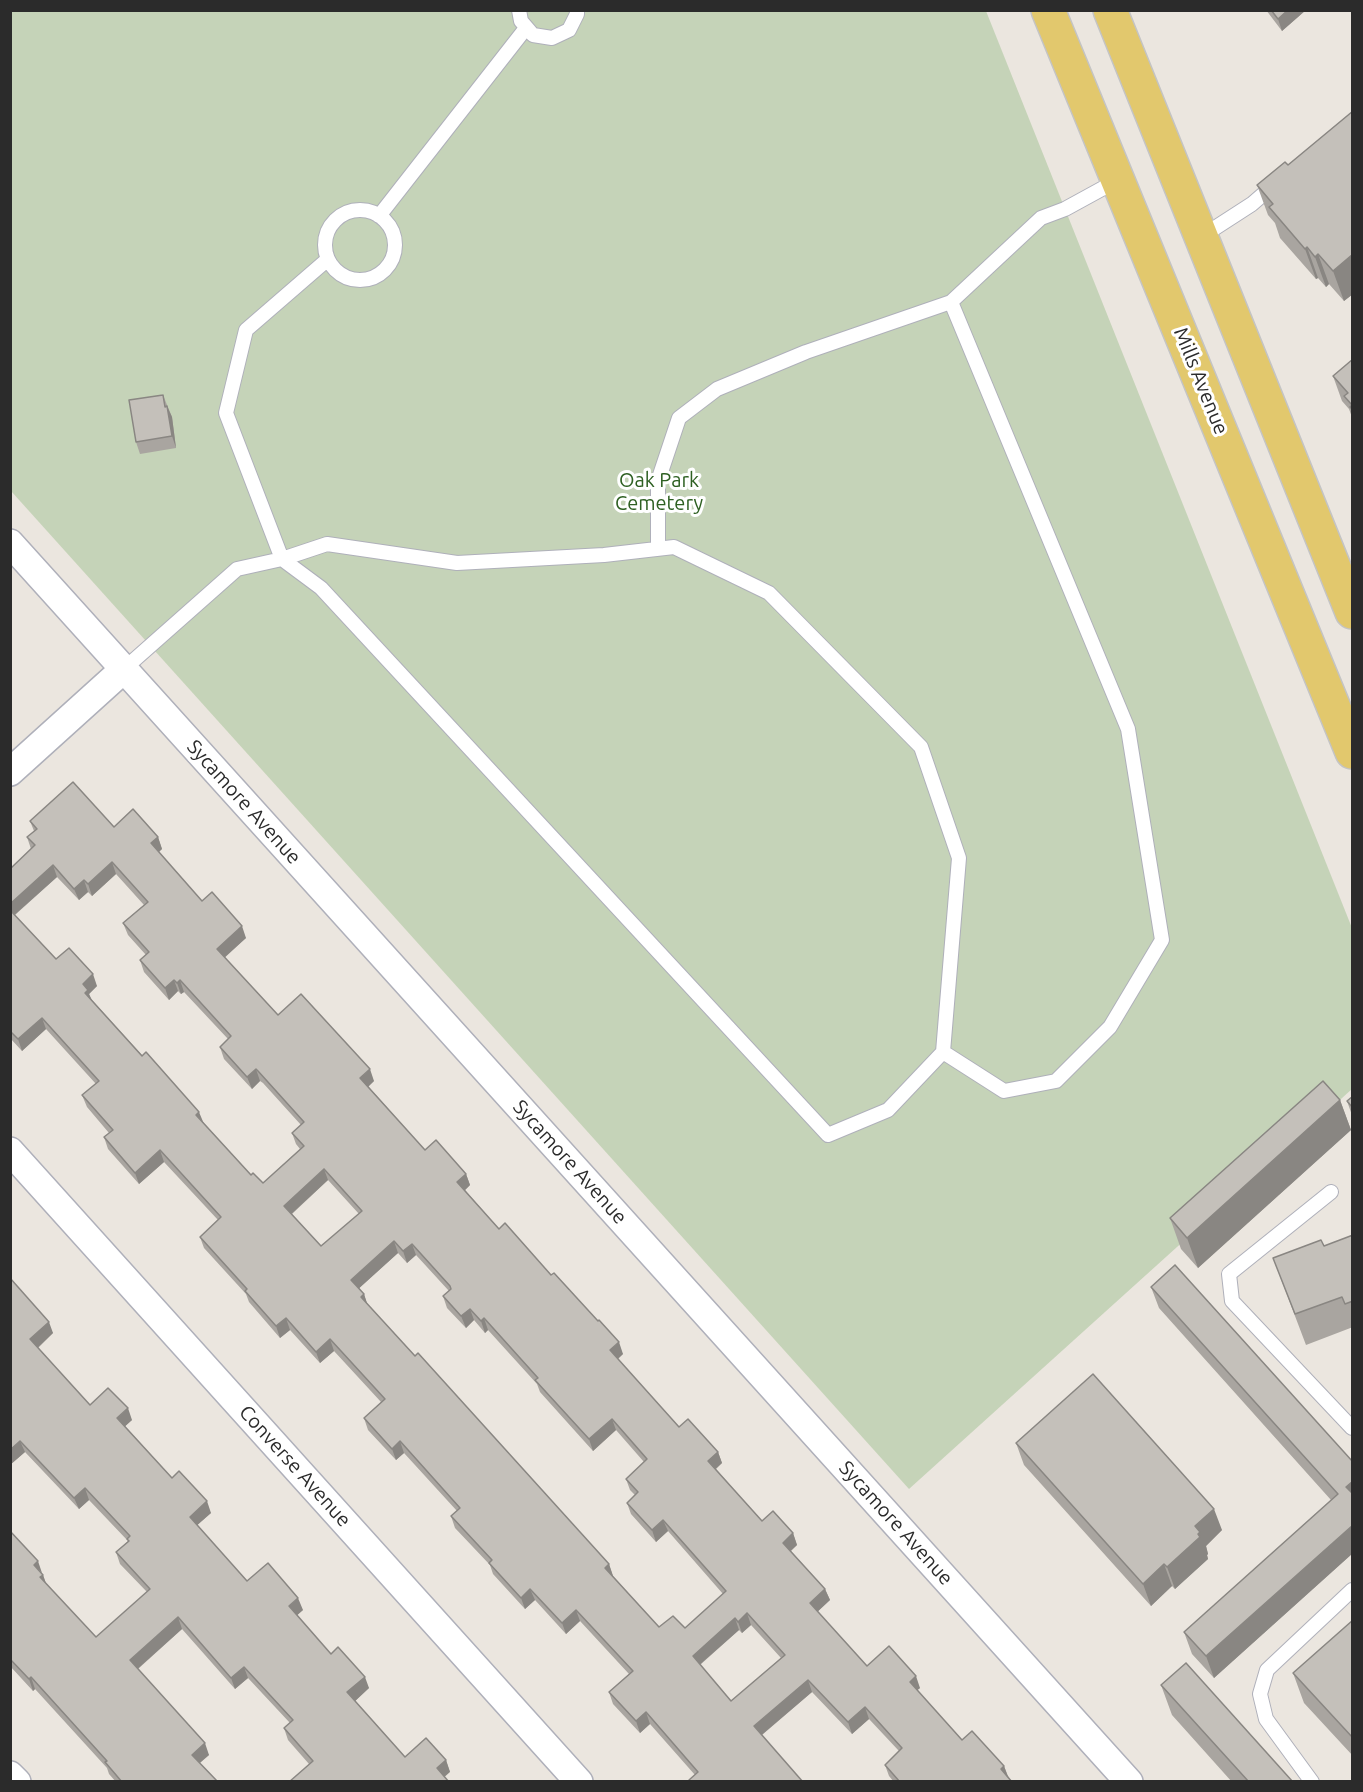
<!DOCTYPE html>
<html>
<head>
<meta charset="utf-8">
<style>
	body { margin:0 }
	#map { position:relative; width:1363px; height:1792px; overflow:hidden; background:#ebe6df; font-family:Ubuntu,sans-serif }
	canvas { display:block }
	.frame { position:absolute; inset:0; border:12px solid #2b2b2b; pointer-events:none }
</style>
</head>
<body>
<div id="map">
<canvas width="1363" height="1792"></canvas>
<div class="frame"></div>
</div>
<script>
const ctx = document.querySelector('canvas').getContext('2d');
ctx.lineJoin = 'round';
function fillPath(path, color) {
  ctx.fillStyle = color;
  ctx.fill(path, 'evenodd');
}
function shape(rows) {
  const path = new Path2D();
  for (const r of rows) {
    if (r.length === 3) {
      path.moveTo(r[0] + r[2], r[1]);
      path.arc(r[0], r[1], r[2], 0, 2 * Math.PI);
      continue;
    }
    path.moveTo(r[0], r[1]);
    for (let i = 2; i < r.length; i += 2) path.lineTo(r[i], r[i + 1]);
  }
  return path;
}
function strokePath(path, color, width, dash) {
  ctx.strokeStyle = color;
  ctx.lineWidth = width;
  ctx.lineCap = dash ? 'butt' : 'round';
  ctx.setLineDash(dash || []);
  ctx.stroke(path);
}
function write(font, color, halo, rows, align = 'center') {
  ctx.font = font + ' Ubuntu,sans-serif';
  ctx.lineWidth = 6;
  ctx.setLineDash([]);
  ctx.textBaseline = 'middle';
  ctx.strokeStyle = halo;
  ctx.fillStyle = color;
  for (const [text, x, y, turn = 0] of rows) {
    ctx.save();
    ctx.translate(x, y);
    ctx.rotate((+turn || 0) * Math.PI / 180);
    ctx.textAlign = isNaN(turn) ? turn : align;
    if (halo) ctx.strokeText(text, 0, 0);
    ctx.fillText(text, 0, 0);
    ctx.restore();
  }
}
fillPath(shape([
	[10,11,986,11,1352,928,1352,1089,909,1489,11,491]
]), '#c5d3b8');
const lane = shape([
	[519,10,521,21,533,35,552,38,569,30,577,14,577,10],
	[360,245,35],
	[379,216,526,28],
	[1201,237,1252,204,1275,184],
	[951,302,1041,218,1065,209,1118,180],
	[658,548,658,481,679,418,717,389,806,352,951,302,1128,729,1162,940,1110,1027,1056,1081,1004,1091,943,1052],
	[124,669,237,569,282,559,327,544,457,563,604,555,674,547,769,593,921,747,959,858,943,1052,888,1110,828,1135,321,588,282,559,226,413,246,330,328,259],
	[1331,1192,1229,1274,1232,1301,1352,1428],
	[1312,1782,1266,1719,1260,1694,1267,1670,1352,1590]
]);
const street = shape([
	[10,543,1129,1782],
	[10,772,124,669],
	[10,1151,579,1782],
	[10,1775,17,1782]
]);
const primary = shape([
	[1048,10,1352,752],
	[1110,10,1352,612]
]);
strokePath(lane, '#afb0ba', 16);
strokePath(street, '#afb0ba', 30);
strokePath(primary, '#c4c4c4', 36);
strokePath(lane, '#fff', 14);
strokePath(street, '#fff', 27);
strokePath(primary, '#e2c86d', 33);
fillPath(shape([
	[1266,10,1306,10,1282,31],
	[1353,111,1353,294,1344,301,1329,284,1326,287,1318,278,1316,279,1280,238,1275,223,1268,215,1257,185,1288,165],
	[1353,359,1353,420,1349,409,1342,401,1333,376],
	[163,395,172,417,176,448,140,454,136,442],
	[30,821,114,827,158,837,162,849,159,852,202,901,246,938,224,957,278,1015,374,1081,368,1086,425,1150,466,1174,470,1185,465,1190,499,1229,623,1354,618,1359,679,1427,718,1452,722,1463,716,1469,762,1521,793,1533,797,1545,791,1551,825,1589,830,1600,817,1612,867,1666,920,1688,917,1690,962,1740,1004,1766,1008,1776,1012,1782,894,1782,889,1776,885,1765,899,1751,869,1719,852,1734,812,1692,762,1735,803,1782,689,1782,689,1780,695,1775,650,1724,640,1733,613,1704,609,1692,629,1674,580,1621,566,1634,535,1600,525,1609,493,1574,490,1565,455,1528,451,1516,457,1511,404,1453,396,1460,368,1430,364,1418,381,1402,334,1351,320,1363,290,1330,280,1338,249,1302,246,1294,204,1248,200,1237,218,1220,164,1162,139,1184,108,1149,104,1137,109,1133,87,1107,82,1095,96,1084,46,1029,22,1051,10,1038,10,869,31,849,27,837,34,831],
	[116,874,144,905,123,923,128,935,146,955,140,960,144,972,169,1000,178,991,181,994,184,992,228,1039,220,1047,224,1059,252,1089,260,1081,263,1083,301,1125,292,1133,296,1144,300,1149,263,1183,251,1175,92,1000,89,994,97,986,56,959,15,915,57,877,79,900,88,892,92,896],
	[328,1180,359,1214,321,1246,292,1214],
	[398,1253,407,1263,416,1255,449,1291,443,1296,447,1308,466,1328,474,1320,485,1333,488,1330,537,1384,540,1392,593,1451,616,1430,644,1462,626,1479,630,1490,635,1495,627,1503,631,1514,656,1542,668,1531,723,1594,685,1628,659,1627,613,1576,609,1564,367,1304,364,1294,359,1288],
	[751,1625,781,1658,731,1701,700,1665,739,1630,742,1633],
	[1353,1096,1353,1118,1347,1101],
	[1340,1100,1351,1130,1198,1268,1181,1249,1170,1218],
	[1353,1235,1353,1327,1306,1345,1273,1258,1324,1246],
	[10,1278,53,1333,38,1348,90,1405,132,1420,125,1426,172,1478,211,1513,197,1525,247,1581,303,1610,297,1615,331,1654,369,1688,355,1701,405,1757,446,1760,450,1772,309,1764,288,1740,284,1728,290,1723,248,1678,235,1689,182,1629,138,1669,209,1755,200,1763,218,1782,116,1782,109,1774,107,1768,35,1689,33,1691,10,1666,10,1531,43,1575,46,1584,96,1637,147,1592,120,1564,116,1552,128,1541,89,1500,79,1509,25,1452,10,1465],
	[1151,1287,1353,1462,1353,1553,1214,1678,1192,1654,1184,1632,1331,1500,1159,1308],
	[1016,1443,1222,1530,1206,1546,1208,1554,1207,1555,1208,1559,1175,1589,1172,1586,1151,1606,1024,1465],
	[1353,1620,1353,1756,1304,1703,1293,1673],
	[1161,1685,1293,1782,1232,1782,1172,1715]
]), '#a9a5a0');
fillPath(shape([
	[1288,10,1306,10,1282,31,1278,19],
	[1307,247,1318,278,1316,279,1305,249],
	[1318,254,1329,284,1326,287,1315,257],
	[1353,254,1353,294,1344,301,1333,271],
	[167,406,172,417,176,448,172,436],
	[158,837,162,849,155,855,151,843],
	[112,862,116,874,92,896,88,884],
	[53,865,57,877,11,918,10,916,10,904],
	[84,880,88,892,79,900,74,889],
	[242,926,246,938,221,961,217,949],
	[93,974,97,986,89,994,92,1001,85,993,83,984],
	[174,980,178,991,169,1000,165,988],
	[180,980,184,992,181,994,177,983],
	[42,1018,46,1029,22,1051,18,1039],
	[256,1069,260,1081,252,1089,247,1077],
	[370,1069,374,1081,365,1090,360,1078],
	[1340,1100,1351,1130,1198,1268,1187,1238],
	[199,1112,204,1124,196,1115],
	[160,1150,164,1162,139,1184,135,1173],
	[324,1169,328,1180,288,1217,284,1206],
	[466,1174,470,1185,461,1194,457,1182],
	[394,1241,398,1253,355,1292,351,1280],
	[412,1244,416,1255,407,1263,403,1251],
	[364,1294,368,1306,361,1297],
	[470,1309,474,1320,466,1328,461,1316],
	[286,1318,290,1330,280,1338,276,1326],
	[484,1318,488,1330,485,1333,481,1321],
	[49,1322,53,1333,34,1351,30,1339],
	[330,1339,334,1351,320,1363,316,1352],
	[619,1342,623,1354,614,1362,610,1350],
	[128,1408,132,1420,121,1430,117,1418],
	[612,1419,616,1430,593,1451,589,1439],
	[20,1441,25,1452,10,1465,10,1450],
	[400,1441,404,1453,396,1460,392,1449],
	[718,1452,722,1463,712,1472,708,1461],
	[1353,1481,1353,1505,1346,1487],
	[85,1488,89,1500,79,1509,74,1498],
	[207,1501,211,1513,194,1528,190,1517],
	[1214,1509,1222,1530,1206,1546,1208,1554,1207,1555,1208,1559,1175,1589,1167,1567,1195,1526],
	[663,1520,668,1531,656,1542,652,1530],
	[1353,1525,1353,1553,1214,1678,1206,1656],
	[793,1533,797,1545,787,1554,783,1543],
	[38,1561,42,1573,34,1565],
	[609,1564,613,1576,610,1579,605,1568],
	[1164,1564,1172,1586,1151,1606,1143,1584],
	[43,1575,47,1586,40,1577],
	[530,1589,535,1600,525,1609,521,1598],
	[825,1589,830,1600,814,1615,810,1603],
	[298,1598,303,1610,294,1618,289,1606],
	[576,1610,580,1621,566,1634,562,1623],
	[747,1613,751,1625,742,1633,738,1622],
	[178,1617,182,1629,134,1672,130,1660],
	[735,1618,739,1630,697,1667,693,1656],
	[244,1667,248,1678,235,1689,231,1678],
	[916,1676,920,1688,914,1693,910,1682],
	[31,1677,35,1689,33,1691,29,1679],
	[365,1677,369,1688,352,1704,347,1692],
	[808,1680,812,1692,758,1738,754,1726],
	[865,1707,869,1719,852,1734,848,1722],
	[646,1712,650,1724,640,1733,636,1721],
	[205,1743,209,1755,196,1766,192,1755],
	[446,1760,450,1772,441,1780,437,1768],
	[1004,1766,1008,1777,1001,1769]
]), '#898682');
const building = shape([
	[1271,10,1288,10,1278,19,1271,10],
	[1353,111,1353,254,1333,271,1318,254,1315,257,1307,247,1305,249,1269,207,1273,204,1257,185,1285,162,1288,165,1353,111],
	[1353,359,1353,410,1350,407,1352,405,1344,396,1348,393,1333,376,1353,359],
	[163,395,165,407,167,406,172,436,136,442,129,400,163,395],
	[73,782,114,827,133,809,158,837,151,843,202,901,212,892,242,926,217,949,278,1015,301,994,370,1069,360,1078,425,1150,436,1140,466,1174,457,1182,499,1229,505,1223,551,1275,554,1273,598,1321,599,1320,619,1342,610,1350,679,1427,688,1419,718,1452,708,1461,762,1521,773,1511,793,1533,783,1543,825,1589,810,1603,867,1666,889,1646,916,1676,910,1682,962,1740,972,1731,1004,1766,1001,1769,1012,1782,900,1782,885,1765,902,1748,865,1707,848,1722,808,1680,754,1726,803,1782,690,1782,689,1780,698,1772,646,1712,636,1721,609,1692,633,1671,576,1610,562,1623,530,1589,521,1598,489,1563,492,1560,451,1516,460,1508,400,1441,392,1449,364,1418,385,1399,330,1339,316,1352,286,1318,276,1326,245,1291,247,1289,200,1237,221,1217,160,1150,135,1173,104,1137,113,1130,82,1095,99,1081,42,1018,18,1039,10,1031,10,910,56,959,69,948,93,974,83,984,88,990,85,993,142,1056,146,1052,199,1112,196,1115,251,1175,253,1173,263,1183,304,1146,292,1133,304,1122,258,1071,256,1069,247,1077,220,1047,231,1036,180,980,177,983,174,980,165,988,140,960,149,952,123,923,148,902,112,862,88,884,84,880,74,889,53,865,10,904,10,869,35,845,27,837,37,829,30,821,73,782],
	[324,1169,362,1211,321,1246,284,1206,324,1169],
	[394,1241,403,1251,412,1244,450,1286,451,1289,443,1296,461,1316,470,1309,481,1321,484,1318,538,1378,535,1380,589,1439,612,1419,647,1459,626,1479,638,1492,627,1503,652,1530,663,1520,726,1591,685,1628,673,1616,659,1627,605,1568,609,1564,418,1353,415,1356,361,1297,364,1294,351,1280,394,1241],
	[747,1613,785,1655,731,1701,693,1656,735,1618,738,1622,747,1613],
	[1323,1081,1340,1100,1187,1238,1170,1218,1323,1081],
	[1353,1096,1353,1108,1347,1101,1353,1096],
	[1353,1235,1353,1301,1345,1304,1342,1297,1295,1314,1273,1258,1321,1240,1324,1246,1353,1235],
	[1175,1265,1353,1462,1353,1481,1346,1487,1353,1494,1353,1525,1206,1656,1184,1632,1338,1494,1151,1287,1175,1265],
	[10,1278,49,1322,30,1339,90,1405,108,1388,128,1408,117,1418,172,1478,179,1471,207,1501,190,1517,247,1581,268,1563,298,1598,289,1606,331,1654,338,1647,365,1677,347,1692,405,1757,426,1738,446,1760,437,1768,449,1782,289,1782,313,1761,284,1728,293,1720,244,1667,231,1678,178,1617,130,1660,205,1743,192,1755,218,1782,122,1782,105,1762,107,1761,31,1677,29,1679,10,1659,10,1531,38,1561,34,1565,43,1575,40,1577,96,1637,150,1589,116,1552,129,1541,127,1539,130,1536,85,1488,74,1498,20,1441,10,1450,10,1278],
	[1093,1374,1214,1509,1195,1526,1200,1532,1198,1534,1200,1537,1167,1567,1164,1564,1143,1584,1016,1443,1093,1374],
	[1353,1620,1353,1738,1293,1673,1353,1620],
	[1186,1663,1293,1782,1249,1782,1161,1685,1186,1663]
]);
fillPath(building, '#c4c0ba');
strokePath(building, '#898682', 1.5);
write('20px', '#2b2b2b', '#fff', [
	["Mills Avenue",1201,381,68],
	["Sycamore Avenue",244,802,48],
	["Sycamore Avenue",570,1162,48],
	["Converse Avenue",295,1466,48],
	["Sycamore Avenue",896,1523,48]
]);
write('20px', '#2e6022', '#fff', [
	["Oak Park",659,480],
	["Cemetery",659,503]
]);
</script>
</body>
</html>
